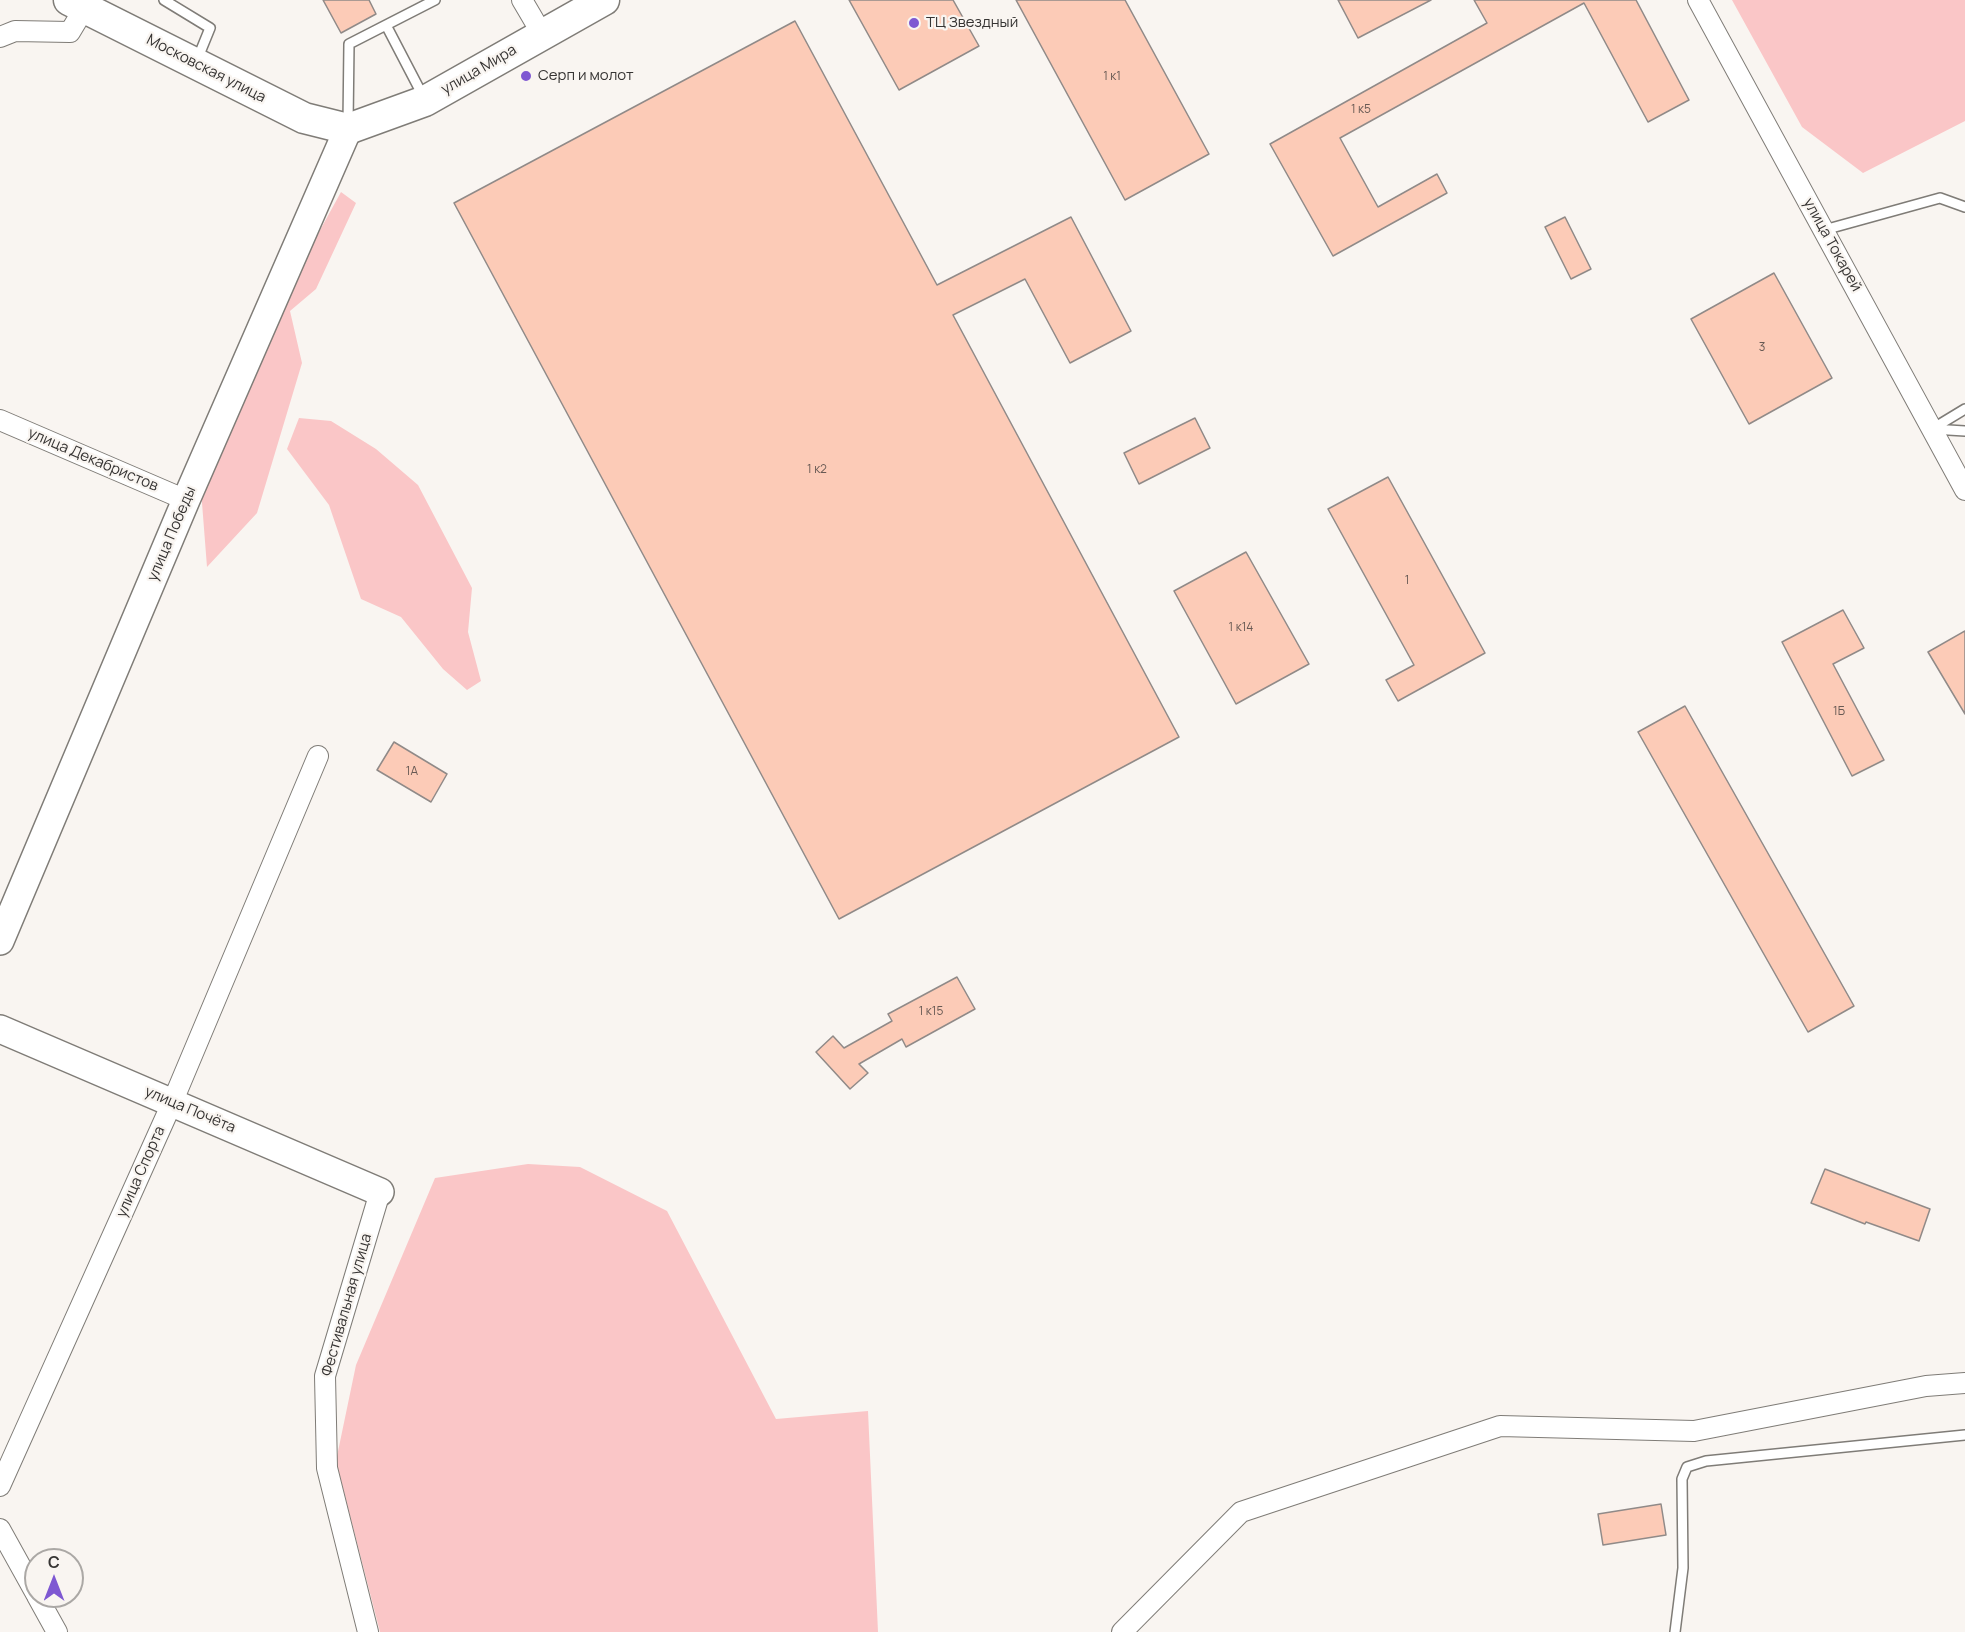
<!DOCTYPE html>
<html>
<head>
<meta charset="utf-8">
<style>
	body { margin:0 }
	#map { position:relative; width:1965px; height:1632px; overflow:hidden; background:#f9f5f1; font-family:Manrope,sans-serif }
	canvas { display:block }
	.north { position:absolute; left:24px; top:1548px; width:60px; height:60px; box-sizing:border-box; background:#f9f5f1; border:2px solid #aba8a5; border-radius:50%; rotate:0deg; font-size:16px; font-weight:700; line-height:24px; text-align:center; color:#363433 }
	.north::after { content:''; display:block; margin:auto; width:21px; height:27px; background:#7e58d2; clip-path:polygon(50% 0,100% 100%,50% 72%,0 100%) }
</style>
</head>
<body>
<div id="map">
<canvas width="1965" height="1632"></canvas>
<div class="north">С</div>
</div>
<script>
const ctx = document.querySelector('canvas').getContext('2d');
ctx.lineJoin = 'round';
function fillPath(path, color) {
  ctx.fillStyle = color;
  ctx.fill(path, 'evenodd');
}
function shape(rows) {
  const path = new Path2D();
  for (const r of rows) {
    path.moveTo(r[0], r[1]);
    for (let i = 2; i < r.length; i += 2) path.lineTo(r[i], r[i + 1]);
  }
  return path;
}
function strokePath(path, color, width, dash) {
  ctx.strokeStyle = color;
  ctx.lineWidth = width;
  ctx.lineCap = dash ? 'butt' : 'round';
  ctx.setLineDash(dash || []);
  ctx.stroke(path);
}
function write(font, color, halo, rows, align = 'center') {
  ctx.font = font + ' Manrope,sans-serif';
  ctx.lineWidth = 4.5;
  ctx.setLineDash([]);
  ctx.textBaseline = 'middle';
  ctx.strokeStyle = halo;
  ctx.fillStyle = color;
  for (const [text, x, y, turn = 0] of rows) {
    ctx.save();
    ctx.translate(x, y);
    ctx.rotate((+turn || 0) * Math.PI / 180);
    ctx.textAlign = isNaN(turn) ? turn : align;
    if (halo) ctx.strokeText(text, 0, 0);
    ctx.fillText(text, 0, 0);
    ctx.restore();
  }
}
fillPath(shape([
	[1732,0,1965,0,1965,121,1863,173,1802,127],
	[341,192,356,203,316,289,290,311,302,363,257,513,207,567,201,490,286,292],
	[299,418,331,421,376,449,418,485,472,588,468,632,481,681,467,690,443,669,401,617,361,599,329,505,287,449],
	[528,1164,580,1167,667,1211,776,1419,868,1411,878,1632,380,1632,336,1461,356,1365,435,1178]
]), '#fac6c7');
const building = shape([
	[323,0,369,0,376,14,341,33,323,0],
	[849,0,953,0,979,46,899,90,849,0],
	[1016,0,1125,0,1209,154,1125,200,1016,0],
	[1338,0,1431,0,1358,38,1338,0],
	[1474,0,1636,0,1689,100,1648,122,1584,3,1340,138,1378,207,1437,174,1447,193,1333,256,1270,144,1487,23,1474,0],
	[795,21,937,285,1071,217,1131,331,1070,363,1025,279,953,315,1179,737,839,919,454,203,795,21],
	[1565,217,1591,269,1571,279,1545,227,1565,217],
	[1774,273,1832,378,1749,424,1691,319,1774,273],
	[1195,418,1210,448,1139,484,1124,453,1195,418],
	[1388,477,1485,653,1398,701,1386,680,1414,665,1328,509,1388,477],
	[1246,552,1309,664,1236,704,1174,591,1246,552],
	[1843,610,1864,648,1833,664,1884,760,1852,776,1782,642,1843,610],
	[1965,631,1965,714,1928,652,1965,631],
	[1685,706,1854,1006,1808,1032,1638,732,1685,706],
	[394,742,447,774,431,802,377,770,394,742],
	[957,977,975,1009,906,1047,902,1039,859,1064,868,1073,850,1089,816,1052,833,1036,844,1048,892,1021,888,1014,957,977],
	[1825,1169,1930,1209,1919,1241,1866,1222,1865,1224,1811,1203,1825,1169],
	[1661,1504,1666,1535,1603,1545,1598,1514,1661,1504]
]);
fillPath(building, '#fccbb7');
strokePath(building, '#908a88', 1.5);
const lane = shape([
	[164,0,210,28,197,60],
	[386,25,423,96],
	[348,124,349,44,435,0],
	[1824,230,1940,198,1965,207],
	[1932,429,1965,409],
	[1932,429,1965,431],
	[1675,1632,1683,1568,1682,1479,1687,1467,1706,1461,1965,1435]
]);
const street = shape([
	[522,0,542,34],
	[1698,0,1965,490],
	[0,37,15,31,70,32,85,7],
	[0,420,186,500],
	[0,1486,172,1103,318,756],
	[0,1529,36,1594],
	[37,1596,57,1632],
	[368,1632,327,1468,325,1376,380,1192],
	[1122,1632,1241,1512,1500,1426,1694,1431,1926,1386,1965,1383]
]);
const secondary = shape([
	[0,941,186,500,348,129],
	[0,1029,380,1192]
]);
const primary = shape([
	[69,0,304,118,348,129,425,101,604,0]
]);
strokePath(lane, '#7f7c77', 12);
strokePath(street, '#7f7c77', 22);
strokePath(secondary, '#7f7c77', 30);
strokePath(primary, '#7f7c77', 33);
strokePath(lane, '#fff', 9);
strokePath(street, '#fff', 20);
strokePath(secondary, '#fff', 27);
strokePath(primary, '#fff', 30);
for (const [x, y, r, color] of [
	[914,23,6,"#7e58d2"],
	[526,76,6,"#7e58d2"]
]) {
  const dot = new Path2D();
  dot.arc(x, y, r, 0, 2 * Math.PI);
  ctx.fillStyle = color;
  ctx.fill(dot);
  strokePath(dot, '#f9f5f1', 2);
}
write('12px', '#685a54', null, [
	["1 к1",1112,77],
	["1 к5",1361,110],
	["3",1762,348],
	["1 к2",817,470],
	["1",1407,581],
	["1 к14",1241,628],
	["1Б",1839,712],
	["1А",412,772],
	["1 к15",931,1012]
]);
write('15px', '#363433', '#f9f5f1', [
	["ТЦ Звездный",926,23],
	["Серп и молот",538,76]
], 'left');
write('15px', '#363433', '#f9f5f1', [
	["Московская улица",206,69,27],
	["улица Мира",479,70,-30],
	["улица Токарей",1832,245,61],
	["улица Декабристов",93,460,23],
	["улица Победы",172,534,-67],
	["улица Почёта",190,1110,23],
	["улица Спорта",141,1172,-66],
	["Фестивальная улица",347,1305,-74]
]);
</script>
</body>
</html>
